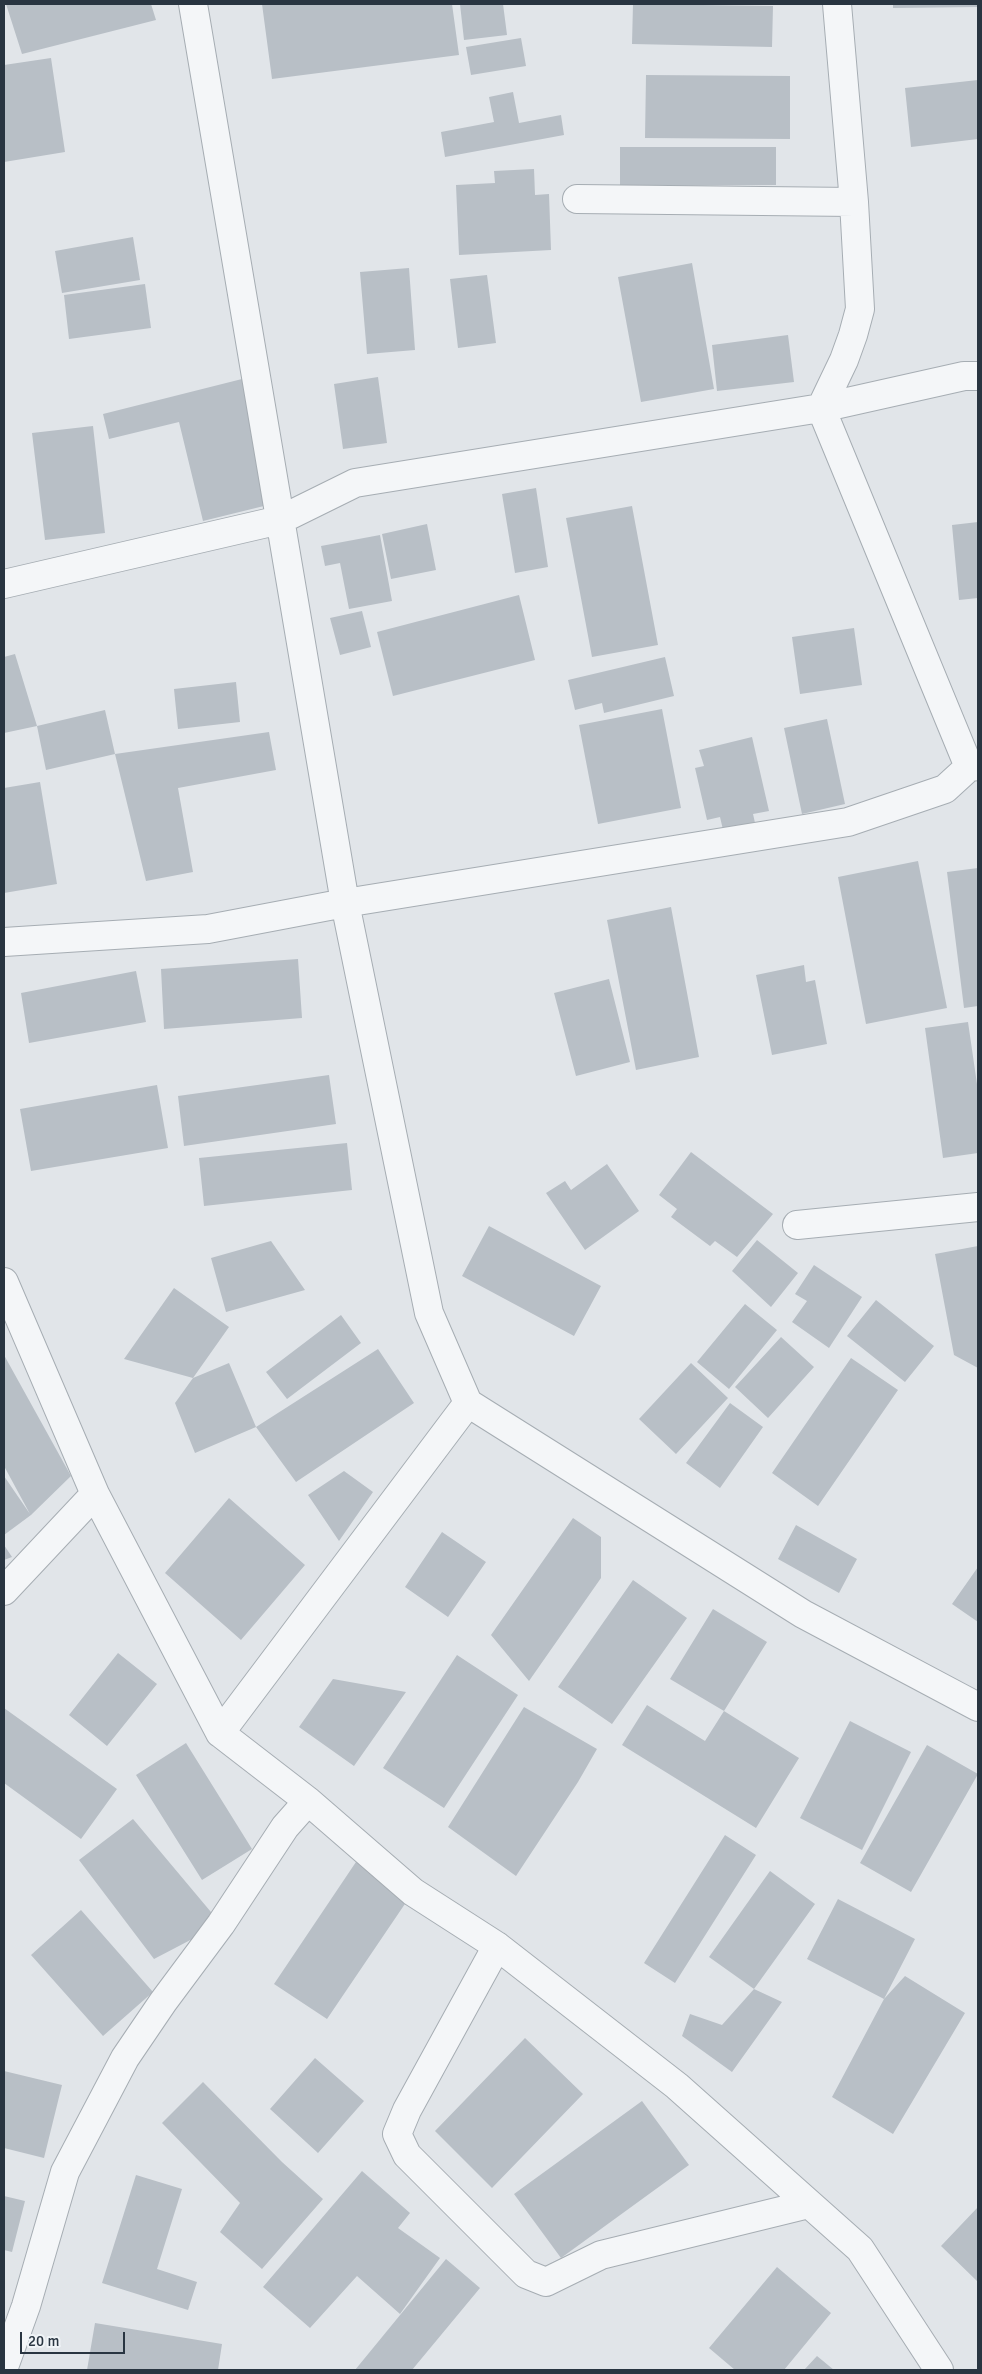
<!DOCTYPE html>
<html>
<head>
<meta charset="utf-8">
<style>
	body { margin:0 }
	#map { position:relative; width:982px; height:2374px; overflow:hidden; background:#e1e5e9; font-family:Signika,sans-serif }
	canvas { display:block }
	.frame { position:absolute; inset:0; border:5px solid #293541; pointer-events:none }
	.scale { position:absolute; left:20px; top:2332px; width:105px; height:22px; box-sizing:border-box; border:2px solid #293541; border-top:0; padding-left:6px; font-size:15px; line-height:18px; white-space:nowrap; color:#293541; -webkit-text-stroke:4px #f0f4f7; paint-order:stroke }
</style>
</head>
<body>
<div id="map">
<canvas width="982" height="2374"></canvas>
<div class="frame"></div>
<div class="scale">20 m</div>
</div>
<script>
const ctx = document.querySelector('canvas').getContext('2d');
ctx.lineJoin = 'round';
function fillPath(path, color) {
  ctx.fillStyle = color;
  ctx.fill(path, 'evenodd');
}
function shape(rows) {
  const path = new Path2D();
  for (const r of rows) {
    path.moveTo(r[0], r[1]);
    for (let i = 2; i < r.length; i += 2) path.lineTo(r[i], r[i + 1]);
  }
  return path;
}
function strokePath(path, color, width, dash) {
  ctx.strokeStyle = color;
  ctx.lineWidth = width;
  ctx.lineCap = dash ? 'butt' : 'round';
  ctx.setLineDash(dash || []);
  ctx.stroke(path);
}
fillPath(shape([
	[6,4,151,4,156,20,22,54],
	[262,4,452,4,459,55,272,79],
	[460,4,503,4,507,35,464,40],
	[633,4,773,6,772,47,632,44],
	[893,4,978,4,978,7,893,8],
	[521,38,526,66,471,75,466,47],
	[51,58,65,152,4,162,4,65],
	[646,75,790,76,790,139,645,138],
	[978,80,978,139,911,147,905,88],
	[513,92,519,123,561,115,564,135,445,157,441,132,494,122,489,97],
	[620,147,776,147,776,185,620,186],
	[534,169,535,195,549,194,551,250,459,255,456,185,495,183,494,171],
	[133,237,140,280,62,293,55,251],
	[692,263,714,389,641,402,618,277],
	[409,268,415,350,367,354,360,272],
	[487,275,496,343,458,348,450,279],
	[145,284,151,328,69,339,64,295],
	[788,335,794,382,717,391,712,345],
	[378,377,387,443,343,449,334,384],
	[242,379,272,504,203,521,179,422,109,439,103,414],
	[93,426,105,533,45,540,32,433],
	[536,488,548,567,515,573,502,494],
	[632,506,658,645,592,657,566,518],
	[978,522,978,598,959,600,952,525],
	[427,524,436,570,391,579,382,534],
	[380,535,392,601,349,609,340,563,325,566,321,546],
	[519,595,535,660,393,696,377,632],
	[362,611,371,647,340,655,330,618],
	[854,628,862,685,800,694,792,637],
	[15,654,37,726,4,733,4,657],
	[665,657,674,696,604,713,602,703,575,710,568,680],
	[236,682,240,722,178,729,174,689],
	[662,709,681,808,598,824,579,725],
	[105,710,115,754,46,770,37,726],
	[827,719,845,804,802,814,784,728],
	[269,732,276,770,178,788,193,872,146,881,115,754],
	[752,737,769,811,753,814,756,827,724,834,720,817,707,820,695,768,704,766,699,750],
	[40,782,57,884,4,893,4,788],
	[918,861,947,1008,866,1024,838,877],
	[978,868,978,1006,964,1008,947,872],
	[671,907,699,1057,636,1070,607,920],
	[298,959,302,1018,164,1029,161,969],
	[804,965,806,982,815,980,827,1044,772,1055,756,975],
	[136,971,146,1022,29,1043,21,993],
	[609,979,630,1062,576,1076,554,993],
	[968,1022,978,1091,978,1153,943,1158,925,1028],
	[329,1075,336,1124,184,1146,178,1096],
	[157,1085,168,1148,31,1171,20,1109],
	[347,1143,352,1190,204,1206,199,1158],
	[691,1152,773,1214,737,1257,715,1241,710,1246,671,1217,677,1209,659,1195],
	[607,1164,639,1211,585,1250,546,1193,565,1181,571,1190],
	[489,1226,601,1286,574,1336,462,1276],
	[757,1240,798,1273,771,1307,732,1271],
	[271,1241,305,1290,226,1312,211,1258],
	[978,1246,978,1368,954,1355,935,1254],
	[814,1265,862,1297,829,1348,792,1322,807,1301,795,1294],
	[174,1288,229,1327,193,1378,124,1359],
	[876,1300,934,1346,905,1382,847,1336],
	[745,1304,777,1330,729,1389,697,1362],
	[341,1315,361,1343,287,1399,266,1372],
	[781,1337,814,1367,768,1418,735,1387],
	[378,1349,414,1403,296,1482,256,1427],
	[4,1355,71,1476,31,1515,4,1535,4,1476,30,1514,4,1466],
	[851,1358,898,1390,818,1506,772,1473],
	[229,1363,256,1427,195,1453,175,1403,193,1378],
	[691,1363,728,1398,676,1454,639,1419],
	[730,1403,763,1427,720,1488,686,1463],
	[344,1471,373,1492,339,1541,308,1495],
	[229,1498,305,1565,241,1640,165,1573],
	[573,1518,601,1537,601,1578,529,1681,491,1635],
	[796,1525,857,1559,839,1593,778,1559],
	[442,1532,486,1562,448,1617,405,1587],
	[4,1545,12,1557,4,1560],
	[978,1567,978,1622,952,1604],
	[633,1580,687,1618,612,1724,558,1687],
	[713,1609,767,1642,724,1711,670,1679],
	[118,1653,157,1684,107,1746,69,1715],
	[457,1655,518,1695,444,1808,383,1768],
	[333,1679,406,1692,354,1766,299,1727],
	[647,1705,705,1741,724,1711,799,1758,756,1828,622,1745],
	[524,1707,597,1749,578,1782,516,1876,448,1827],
	[4,1708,117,1789,81,1839,4,1783],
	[850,1721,911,1752,862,1850,800,1818],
	[186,1743,252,1849,202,1880,136,1775],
	[927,1745,978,1774,911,1892,860,1863],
	[133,1819,221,1924,154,1959,79,1860],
	[725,1835,756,1855,675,1983,644,1963],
	[360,1856,413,1892,327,2019,274,1984],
	[770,1871,815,1904,754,1989,709,1957],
	[838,1899,915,1939,884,1999,807,1959],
	[81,1910,153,1992,103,2036,31,1955],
	[905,1976,965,2013,893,2134,832,2097,884,1999],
	[754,1989,782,2002,732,2072,682,2036,690,2014,722,2025],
	[525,2038,583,2094,492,2188,435,2131],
	[315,2058,364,2101,318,2153,270,2109],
	[4,2071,62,2085,44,2158,4,2148],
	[203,2082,282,2162,323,2199,262,2269,220,2232,240,2203,162,2123],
	[642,2101,689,2165,561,2258,514,2194],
	[362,2171,410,2213,398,2228,440,2258,400,2314,357,2276,310,2328,263,2287],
	[136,2175,182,2189,157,2269,197,2282,188,2310,102,2283],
	[4,2196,25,2201,12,2252,4,2250],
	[978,2207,978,2282,941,2246],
	[446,2259,480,2288,412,2370,355,2370],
	[777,2267,831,2313,784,2370,735,2370,709,2348],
	[95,2323,222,2344,218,2370,87,2370],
	[817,2356,834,2370,804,2370]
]), '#b8bfc6');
const minor = shape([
	[193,4,345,903,429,1313,468,1403,803,1614,978,1707],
	[837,4,854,202,860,309,853,335,844,360,821,408,969,767],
	[577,199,854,202],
	[4,584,280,520,355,483,821,408,964,376,978,376],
	[4,942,208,929,345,903,848,822,945,789,969,767,978,766],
	[797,1225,978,1207],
	[4,1282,95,1494,220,1733,468,1403],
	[4,1591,95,1494],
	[308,1801,413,1892,497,1946,677,2086,860,2249,939,2370],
	[497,1946,407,2110,397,2134,407,2155,526,2274,546,2282,601,2255,809,2204],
	[4,2367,26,2306,65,2172,125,2058,163,2002,221,1924,285,1827,308,1801,220,1733]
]);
strokePath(minor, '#a6adb3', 30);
strokePath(minor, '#f4f6f8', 28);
</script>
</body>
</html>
